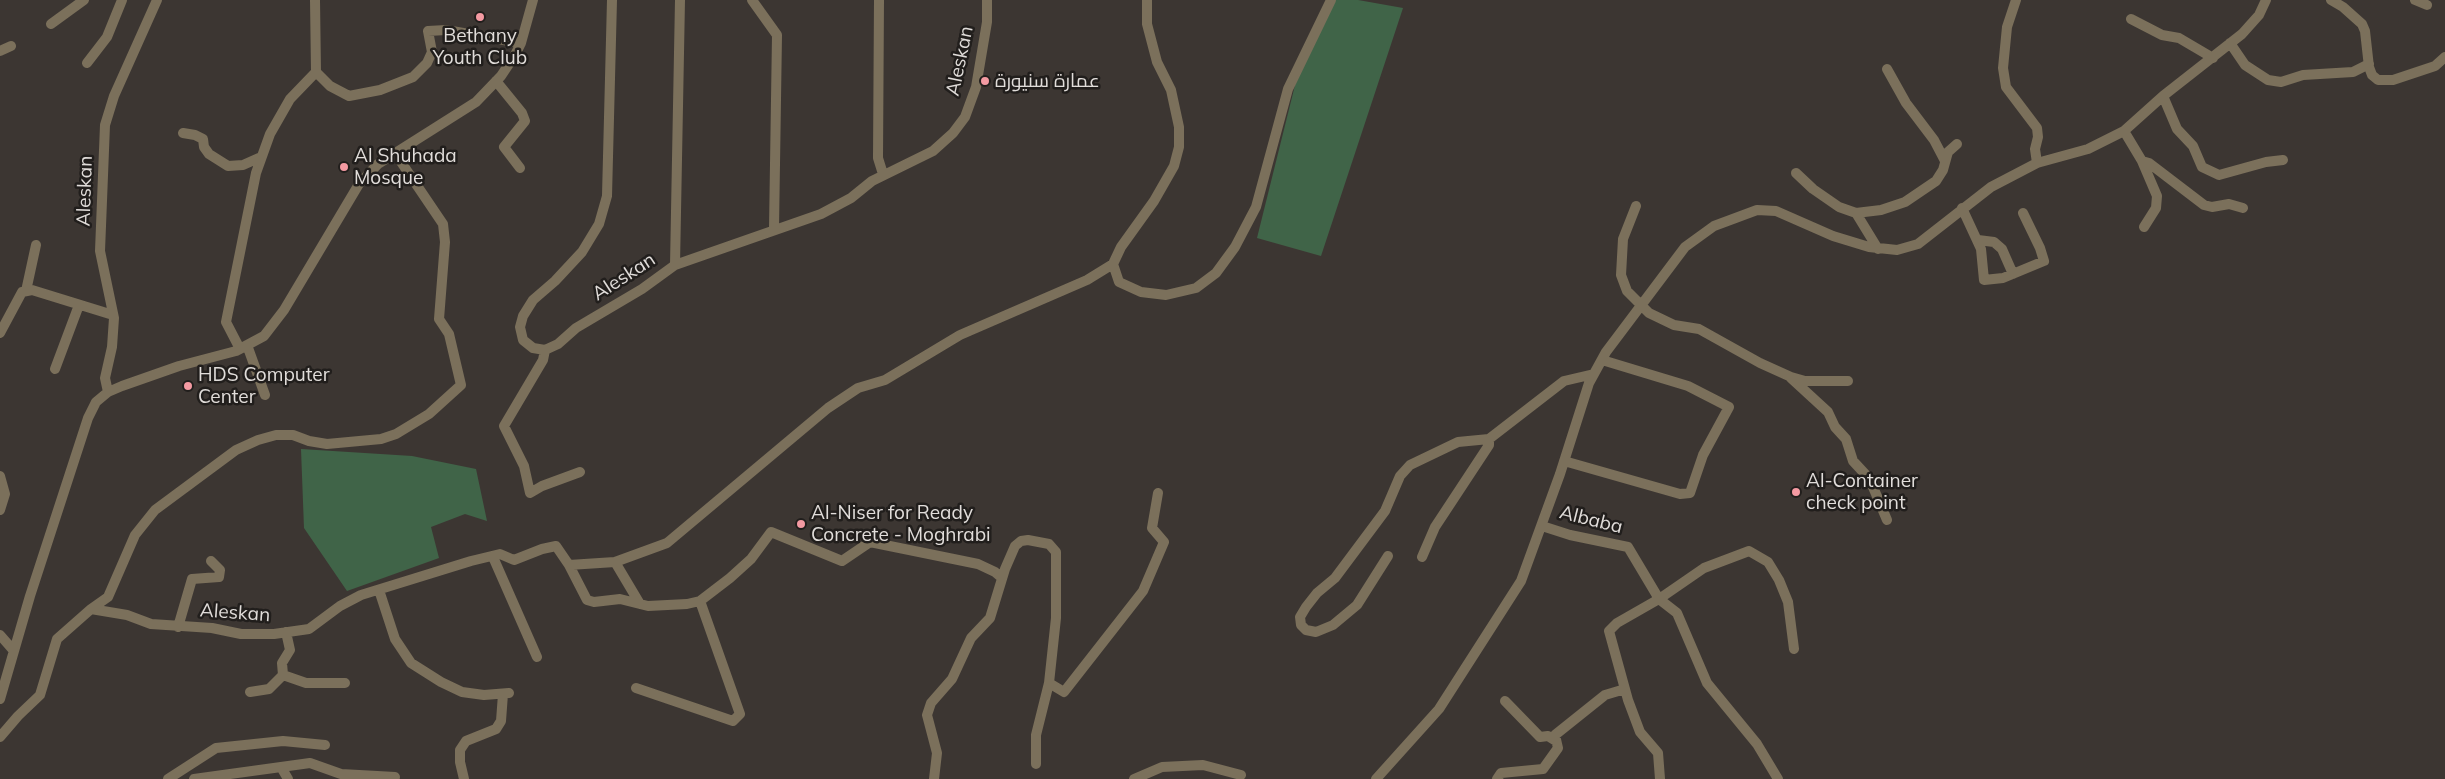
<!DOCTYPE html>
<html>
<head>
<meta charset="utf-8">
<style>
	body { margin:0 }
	canvas { display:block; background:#3c3632 }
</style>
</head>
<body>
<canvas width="2445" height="779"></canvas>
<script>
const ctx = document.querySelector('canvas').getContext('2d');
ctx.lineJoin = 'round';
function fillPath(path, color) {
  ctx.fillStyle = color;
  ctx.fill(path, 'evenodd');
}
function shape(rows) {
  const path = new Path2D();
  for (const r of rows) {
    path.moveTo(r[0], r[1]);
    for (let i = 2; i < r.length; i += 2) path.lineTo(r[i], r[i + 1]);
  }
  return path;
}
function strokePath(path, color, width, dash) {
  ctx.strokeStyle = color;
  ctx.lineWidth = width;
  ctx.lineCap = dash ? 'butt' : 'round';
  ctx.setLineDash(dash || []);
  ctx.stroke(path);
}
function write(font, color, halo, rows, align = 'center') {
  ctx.font = font + ' Mulish,Cairo,sans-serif';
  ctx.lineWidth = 5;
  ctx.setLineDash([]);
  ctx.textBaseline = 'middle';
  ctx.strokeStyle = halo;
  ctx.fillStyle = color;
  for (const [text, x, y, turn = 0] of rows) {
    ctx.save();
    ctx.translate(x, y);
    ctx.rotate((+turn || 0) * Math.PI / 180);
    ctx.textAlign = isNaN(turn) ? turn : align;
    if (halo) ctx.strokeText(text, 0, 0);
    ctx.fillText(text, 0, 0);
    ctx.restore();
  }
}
fillPath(shape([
	[1327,0,1358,0,1403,8,1321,256,1257,238,1305,45],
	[301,449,412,456,476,469,487,521,465,514,431,527,439,558,347,591,304,528]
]), '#406448');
strokePath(shape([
	[315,0,316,72,330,86,349,96,380,90,413,77,427,63,432,52,428,31,446,30,521,43],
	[612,0,607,196,599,224,582,252,555,281,533,300,523,316,520,327,523,340,533,348,545,350,558,344,576,328,642,289,675,265,821,214,851,198,872,181,933,151,953,133,965,117,976,87,987,22,987,0],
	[752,0,777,35,774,229],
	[879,0,878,158,883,174],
	[1147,0,1147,24,1157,62,1171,90,1179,127,1179,147,1174,166,1154,201,1121,247,1113,264,1119,282,1141,292,1166,295,1196,288,1216,273,1235,247,1256,207,1288,89,1331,0],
	[2016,0,2007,27,2003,68,2006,87,2037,128,2038,137,2035,149,2037,163],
	[2331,0,2343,7,2362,24,2365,31,2369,67,2372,75,2378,80,2393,80,2435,66,2445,57],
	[2415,0,2427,5],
	[2131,19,2162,35,2179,38,2213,58],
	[51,24,84,0],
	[2230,43,2245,65,2268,80,2281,82,2303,75,2353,72,2369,64],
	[0,51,11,46],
	[87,63,107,37,122,0],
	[1887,69,1906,103,1934,140,1945,161],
	[496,81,522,113,525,121,504,147,520,168],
	[2163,96,2177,129,2193,146,2202,167,2219,175,2266,162,2283,160],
	[2124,131,2142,161,2149,163,2204,205,2212,207,2229,204,2243,208],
	[183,133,195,135,203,139,204,147,209,154,228,166,243,165,261,157],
	[2142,161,2157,196,2156,208,2144,227],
	[1796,173,1813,189,1839,207,1856,213,1881,210,1905,202,1936,181,1943,170,1948,152,1957,144],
	[1636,206,1623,239,1621,275,1627,291,1649,313,1674,325,1699,329,1760,363,1791,377,1805,381,1848,381],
	[1962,208,1981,249,1984,280,2003,278,2044,261,2040,248,2023,213],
	[1856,213,1878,249],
	[1978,240,1994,242,2002,249,2013,274],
	[675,265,680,0],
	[26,291,36,245],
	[0,333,22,292,32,290,113,315],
	[247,345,265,395],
	[240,349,226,322,256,173,270,134,290,99,316,72],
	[545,350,543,360,504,426,524,466,530,493,542,486,580,472],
	[55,369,79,305],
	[1791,378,1828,412,1835,427,1846,439,1853,461,1866,475,1873,487,1887,520],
	[108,392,105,378,112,347,114,318,100,251,105,125,114,96,157,0],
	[1564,461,1680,494,1690,493,1703,455,1729,407,1688,386,1602,360],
	[0,476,5,494,0,510],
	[1542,526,1570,535,1628,547,1659,599,1617,623,1609,631,1628,700,1640,732,1658,753,1660,779],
	[1388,556,1357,605,1333,625,1316,632,1306,630,1301,625,1300,617,1306,607,1317,593,1335,578,1385,511,1400,476,1410,465,1458,442,1489,439,1564,381,1594,374],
	[493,557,537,657],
	[1422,557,1435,527,1489,445,1489,439],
	[615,562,640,604],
	[569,565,615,562,667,543,828,408,858,388,885,380,960,335,1087,280,1113,264],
	[379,590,395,639,411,663,441,682,462,692,484,695,509,693],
	[91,609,108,597,135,535,155,510,236,450,258,440,276,435,293,435,309,441,327,444,381,439,396,434,429,414,461,385,449,334,439,319,445,242,443,224,395,153],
	[178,627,192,579,219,577,220,570,211,561],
	[0,635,14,651],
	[283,675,306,683,345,683],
	[636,688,733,721,740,714,700,601],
	[250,692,269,689,283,675,282,663,290,650,286,632],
	[0,699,30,596,88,418,96,402,108,392,122,386,179,366,236,351,264,336,284,310,359,184,378,164,476,102,501,76,515,55,521,43,533,0],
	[1505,701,1540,737,1548,736,1556,741],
	[0,737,18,716,40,695,57,639,91,609,127,615,151,624,212,628,241,634,274,634,309,629,340,606,361,595,471,561,500,554,514,560,542,549,556,546,569,565,587,600,594,602,620,599,648,606,687,604,700,601,730,578,751,559,771,532,842,561,870,542,978,564,995,572,1002,578],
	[1036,764,1036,735,1049,683],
	[281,767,310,763,341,774,395,777],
	[168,779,216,748,283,741,325,745],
	[194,779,281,767,288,779],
	[464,779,460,762,460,750,466,741,496,729,501,721,503,694],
	[934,779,937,753,927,715,931,703,952,679,971,638,990,618,1005,569,1015,546,1021,541,1028,540,1049,544,1056,552,1056,618,1049,683,1064,692,1143,591,1164,542,1152,528,1158,493],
	[1134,779,1162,767,1203,765,1241,775],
	[1376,779,1439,709,1521,581,1560,474,1589,383,1606,352,1685,247,1714,226,1757,210,1776,211,1833,236,1869,247,1897,250,1918,244,1991,187,2037,163,2088,149,2124,131,2163,96,2242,34,2259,15,2266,0],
	[1497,779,1501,773,1543,769,1558,748,1555,735,1605,695,1625,689],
	[1778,779,1757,744,1707,683,1677,613,1659,599,1704,568,1749,551,1768,562,1779,580,1788,602,1794,649]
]), '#7b705b', 10);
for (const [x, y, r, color] of [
	[480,17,5,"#f49aa2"],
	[985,81,5,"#f49aa2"],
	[344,167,5,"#f49aa2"],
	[188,386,5,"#f49aa2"],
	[1796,492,5,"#f49aa2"],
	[801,524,5,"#f49aa2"]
]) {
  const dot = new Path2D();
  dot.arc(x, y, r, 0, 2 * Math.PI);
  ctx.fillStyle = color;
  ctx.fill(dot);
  strokePath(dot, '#211e1c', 2);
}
write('19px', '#e1ddda', '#211e1c', [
	["Bethany",480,36,"center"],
	["Youth Club",480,58,"center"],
	["عمارة سنيورة",995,81],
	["Al Shuhada",354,156],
	["Mosque",354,178],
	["HDS Computer",198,375],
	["Center",198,397],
	["Al-Container",1806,481],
	["check point",1806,503],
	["Al-Niser for Ready",811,513],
	["Concrete - Moghrabi",811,535]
], 'left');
write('19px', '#e1ddda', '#211e1c', [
	["Aleskan",960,61,-78],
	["Aleskan",85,191,-88],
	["Aleskan",624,277,-33],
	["Albaba",1591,520,14],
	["Aleskan",235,613,4]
]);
</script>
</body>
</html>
